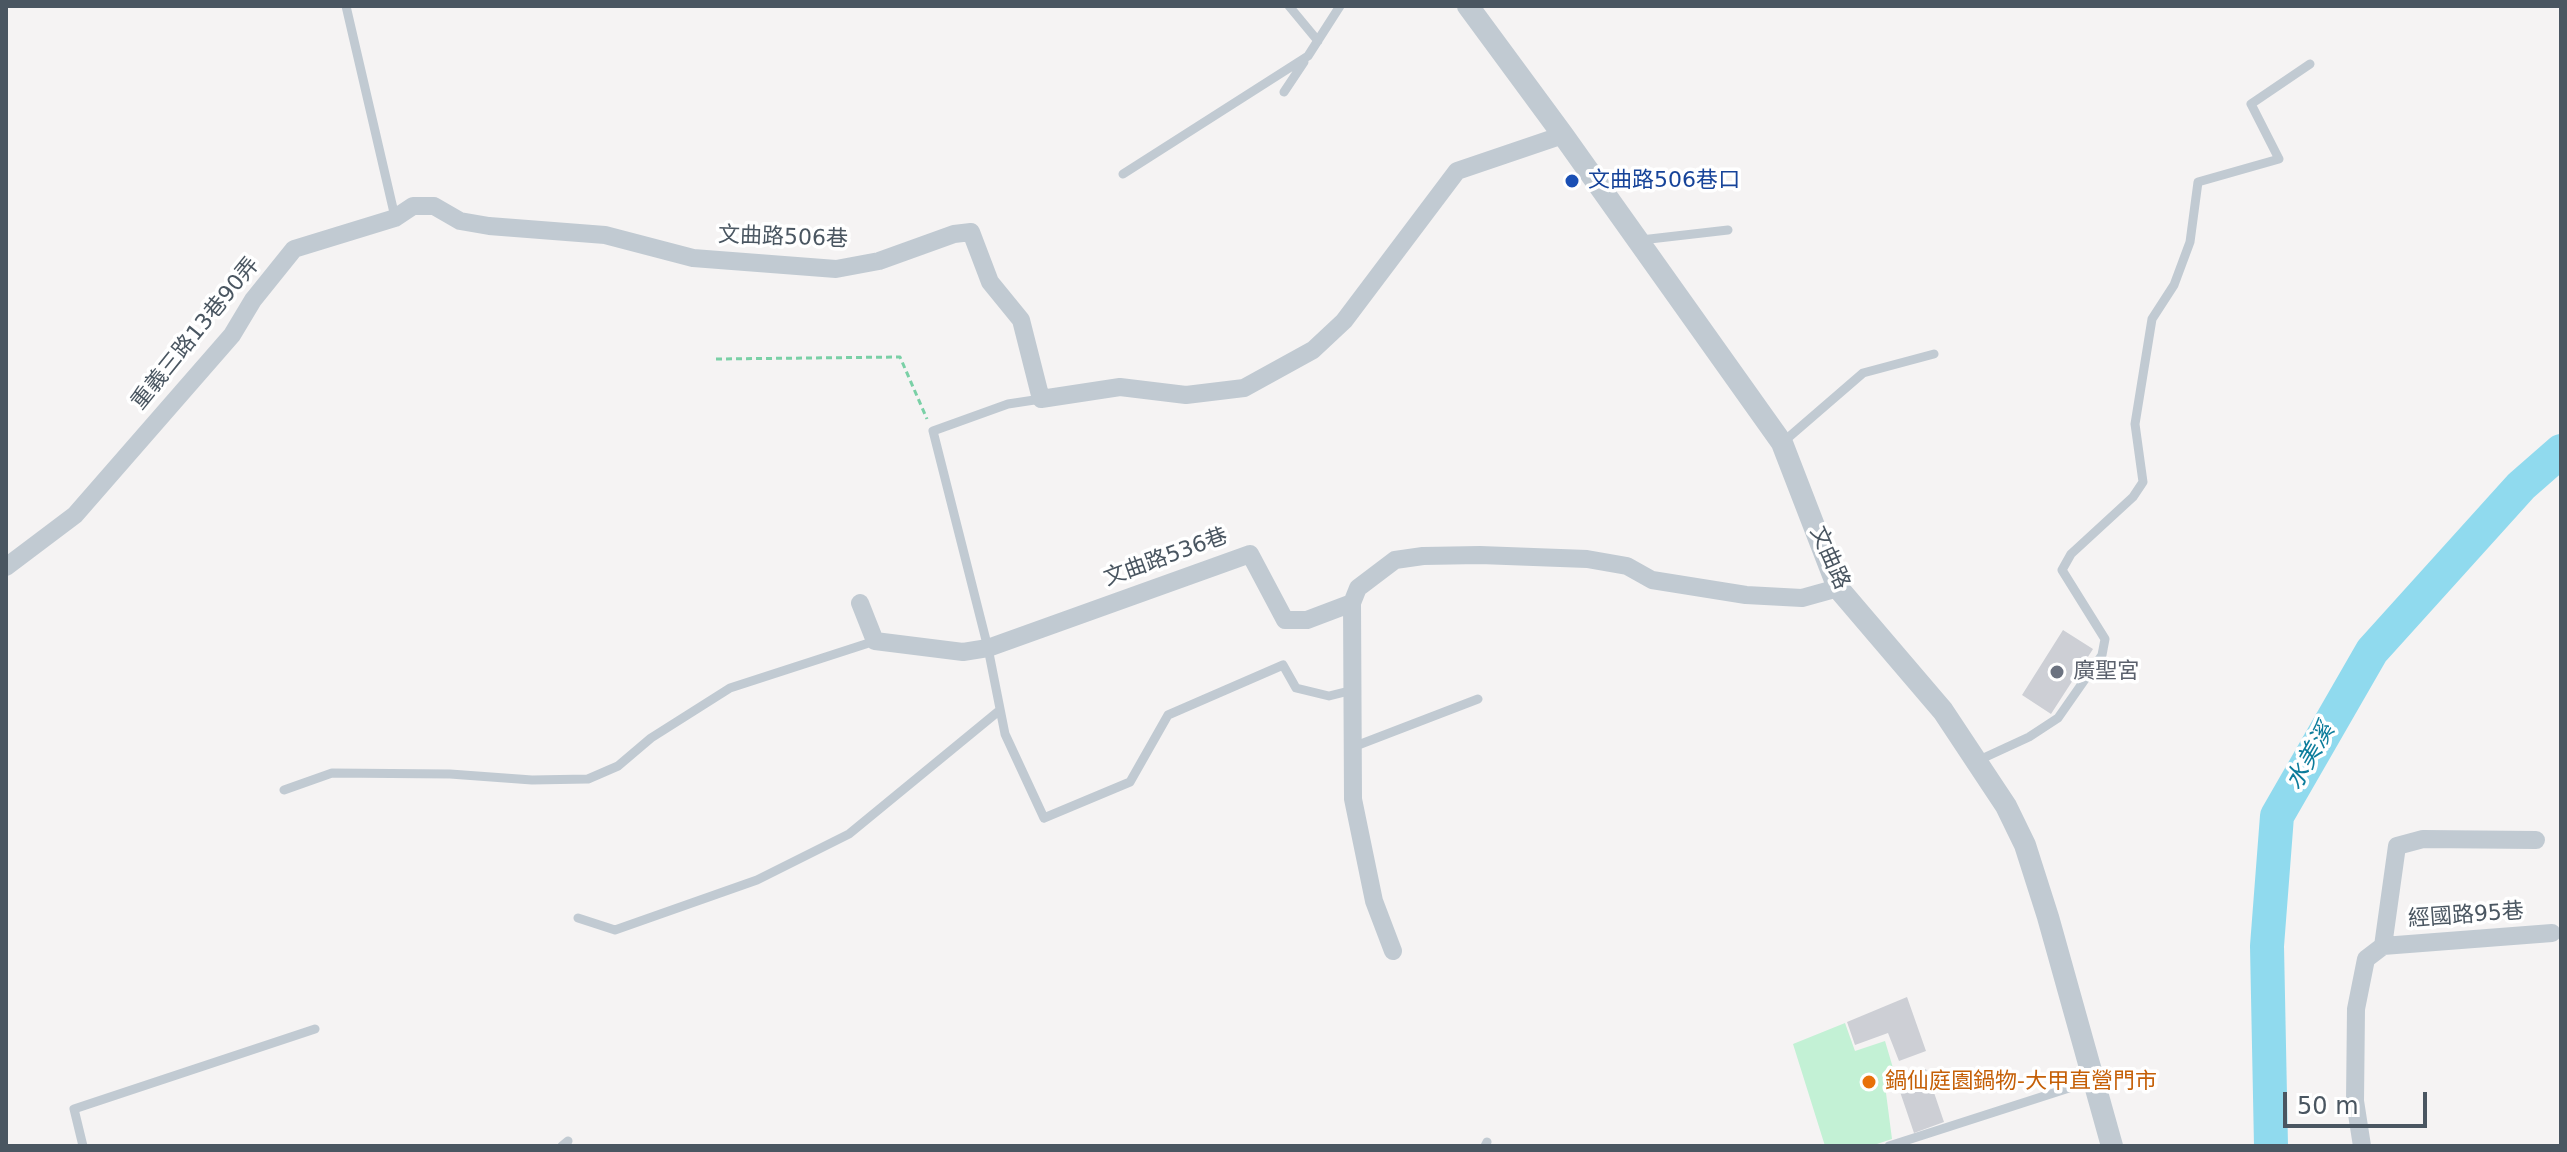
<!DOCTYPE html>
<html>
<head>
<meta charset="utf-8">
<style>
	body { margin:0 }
	#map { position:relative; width:2567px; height:1152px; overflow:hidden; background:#f5f3f3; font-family:"DejaVu Sans",sans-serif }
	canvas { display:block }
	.frame { position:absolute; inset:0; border:8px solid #4a5661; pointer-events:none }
	.scale { position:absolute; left:2283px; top:1092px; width:144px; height:36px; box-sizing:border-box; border:4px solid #4a5661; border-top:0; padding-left:10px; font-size:24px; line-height:28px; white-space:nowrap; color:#4a5661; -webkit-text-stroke:6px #fff; paint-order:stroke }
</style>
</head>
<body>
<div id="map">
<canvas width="2567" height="1152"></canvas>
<div class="frame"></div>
<div class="scale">50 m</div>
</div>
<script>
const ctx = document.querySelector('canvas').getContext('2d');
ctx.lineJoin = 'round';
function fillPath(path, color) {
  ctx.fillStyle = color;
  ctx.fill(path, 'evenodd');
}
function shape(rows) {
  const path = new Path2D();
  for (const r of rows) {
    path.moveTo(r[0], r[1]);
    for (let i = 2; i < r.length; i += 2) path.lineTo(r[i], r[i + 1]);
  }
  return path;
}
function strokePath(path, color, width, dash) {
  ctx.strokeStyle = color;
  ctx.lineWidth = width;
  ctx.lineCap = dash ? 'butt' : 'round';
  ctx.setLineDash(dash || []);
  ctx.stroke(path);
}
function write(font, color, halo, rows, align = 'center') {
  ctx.font = font + ' "DejaVu Sans","Noto Sans TC",sans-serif';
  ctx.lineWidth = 7;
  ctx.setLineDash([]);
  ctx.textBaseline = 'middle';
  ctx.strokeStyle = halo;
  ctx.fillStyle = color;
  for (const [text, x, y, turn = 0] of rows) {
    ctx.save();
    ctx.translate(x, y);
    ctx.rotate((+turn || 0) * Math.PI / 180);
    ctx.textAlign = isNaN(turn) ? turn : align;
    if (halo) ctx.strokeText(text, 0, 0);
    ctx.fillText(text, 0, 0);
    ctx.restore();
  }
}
fillPath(shape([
	[1845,1023,1855,1051,1885,1041,1893,1068,1886,1093,1892,1139,1871,1146,1825,1146,1793,1044]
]), '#c3f1d5');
strokePath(shape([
	[2271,1146,2267,946,2277,816,2372,651,2521,486,2561,451]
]), '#90daee', 34);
fillPath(shape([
	[2063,630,2093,649,2051,714,2022,695],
	[1907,997,1926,1051,1899,1061,1888,1033,1855,1045,1847,1022],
	[1926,1069,1944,1122,1914,1133,1896,1080]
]), '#cdcfd5');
strokePath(shape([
	[716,359,900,357,927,419]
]), '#7ad0a6', 3, [6, 4]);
strokePath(shape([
	[346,6,395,217],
	[1289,6,1318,41],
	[1284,92,1304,62],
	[1123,174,1308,56,1340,6],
	[1641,240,1728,230],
	[1041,399,1008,404,933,431,988,648,1005,734,1044,818,1130,782,1168,715,1283,665,1296,688,1329,696,1353,690],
	[1782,443,1863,373,1934,354],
	[1353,747,1478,699],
	[1977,761,2029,737,2058,718,2102,655,2105,639,2062,570,2071,554,2133,497,2143,482,2135,424,2152,319,2174,285,2190,242,2198,182,2279,159,2251,104,2310,64],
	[284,790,332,773,450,774,532,780,588,779,618,766,651,738,730,688,875,641],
	[578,918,615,930,757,880,849,834,1000,710],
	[83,1146,74,1109,315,1029],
	[562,1146,568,1141],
	[1485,1146,1487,1142],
	[1889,1146,2094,1080]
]), '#c1cad2', 9);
strokePath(shape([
	[6,567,75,515,232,335,253,300,294,249,395,218,413,206,434,206,460,221,489,226,605,235,693,258,836,269,879,261,954,234,971,232,990,282,1021,320,1041,399,1120,387,1186,395,1244,388,1313,350,1344,321,1457,171,1563,135],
	[860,603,875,641,963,652,988,648,1250,554,1285,620,1307,620,1352,603,1358,588,1395,560,1423,556,1480,555,1587,559,1627,566,1652,580,1746,595,1802,598,1838,588],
	[1352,603,1353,799,1374,901,1393,951],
	[2383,946,2397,846,2423,839,2536,840],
	[2362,1146,2355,1101,2356,1009,2366,959,2383,946,2552,933]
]), '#c1cad2', 18);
strokePath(shape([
	[1468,6,1563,135,1782,443,1838,588,1943,711,2006,806,2025,845,2048,917,2112,1146]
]), '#c1cad2', 22);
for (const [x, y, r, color] of [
	[1572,181,8,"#1a4fb4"],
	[2057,672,8,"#6b7280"],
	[1869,1082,8,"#e8710a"]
]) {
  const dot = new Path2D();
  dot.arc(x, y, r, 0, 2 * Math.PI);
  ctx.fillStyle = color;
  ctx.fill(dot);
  strokePath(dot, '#fff', 3);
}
write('22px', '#164399', '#fff', [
	["文曲路506巷口",1588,181]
], 'left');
write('22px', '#4a5661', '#fff', [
	["文曲路506巷",783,238,2],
	["重義三路13巷90弄",196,334,-51],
	["文曲路536巷",1166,558,-20],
	["文曲路",1829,558,66],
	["經國路95巷",2466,916,-4]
]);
write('22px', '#5b616d', '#fff', [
	["廣聖宮",2073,672]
], 'left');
write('22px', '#c56008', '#fff', [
	["鍋仙庭園鍋物-大甲直營門市",1885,1082]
], 'left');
write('italic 24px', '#0c7c9b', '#fff', [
	["水美溪",2311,757,-60]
]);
</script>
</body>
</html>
